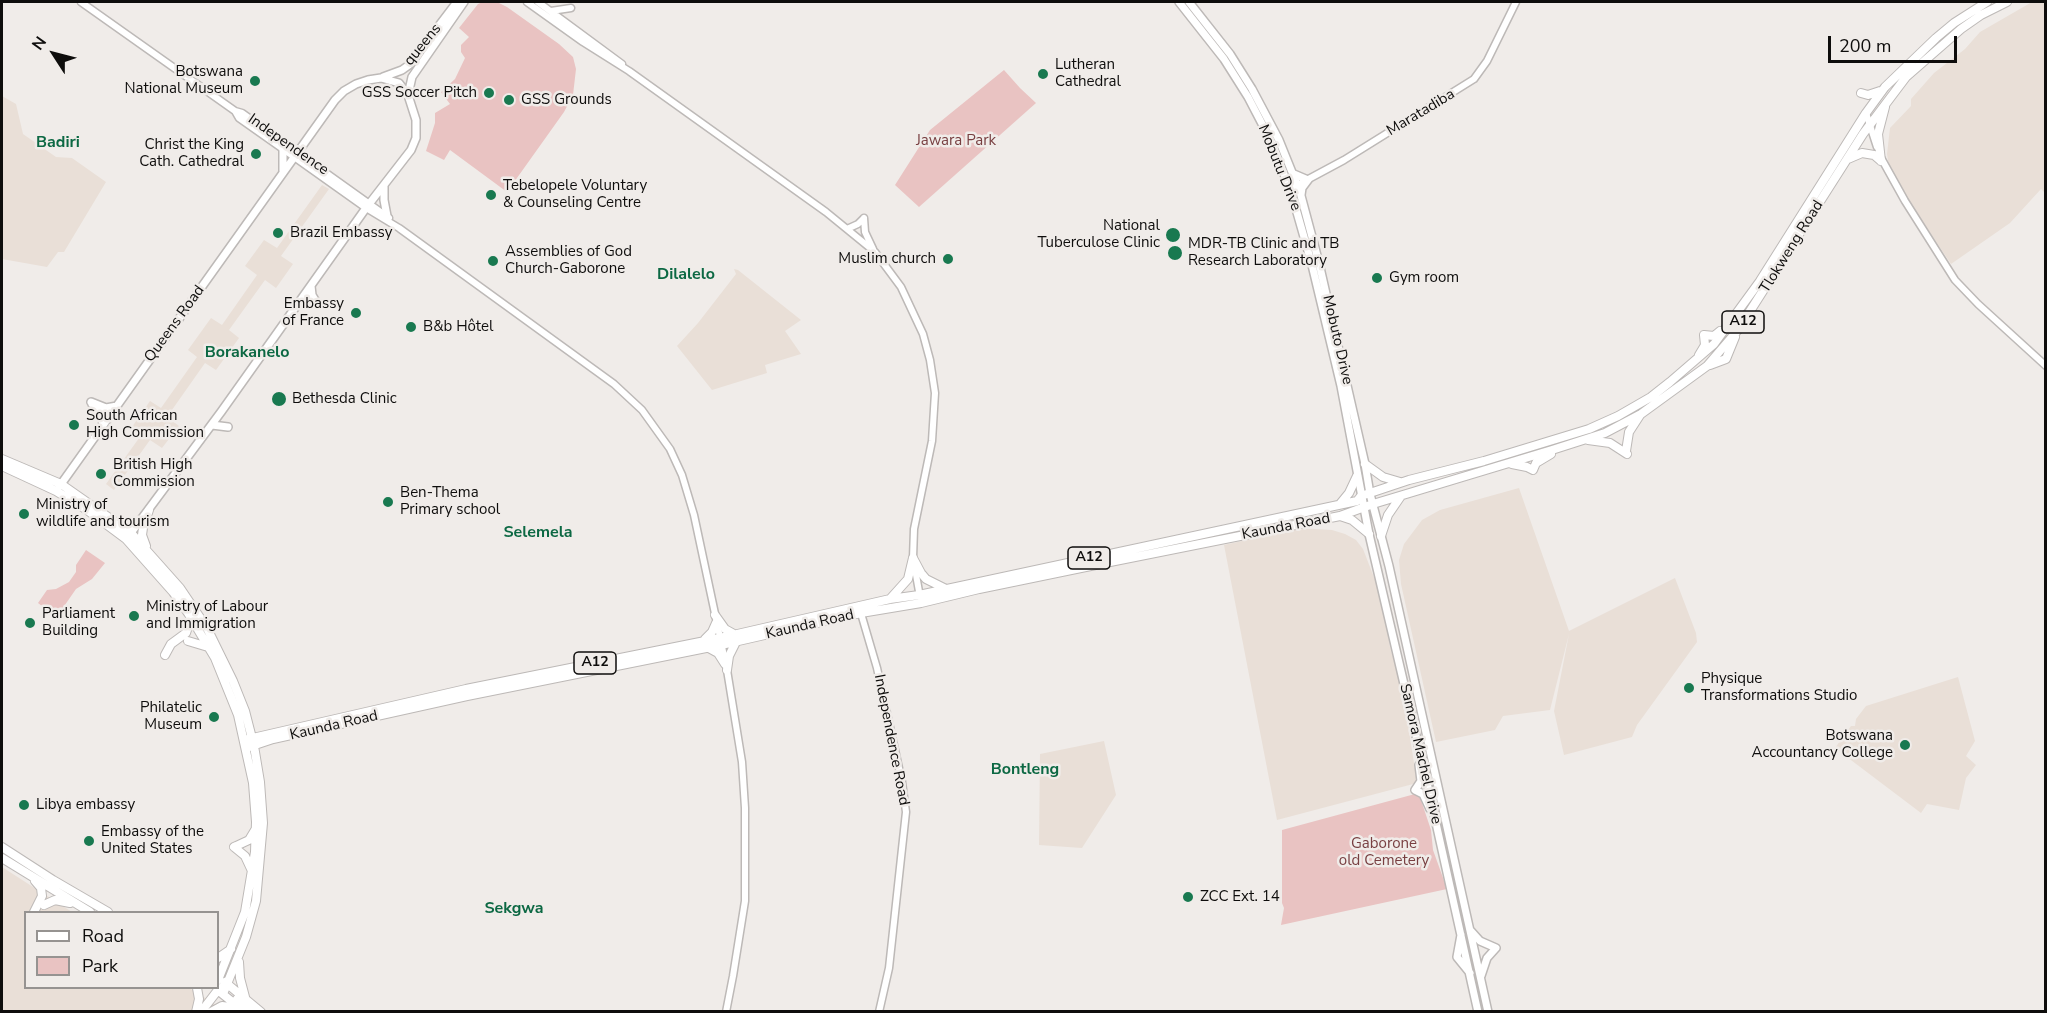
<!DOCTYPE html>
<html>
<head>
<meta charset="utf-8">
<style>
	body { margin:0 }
	#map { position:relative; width:2047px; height:1013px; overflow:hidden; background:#f0ece9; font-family:"Nunito Sans",sans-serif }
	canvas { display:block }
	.frame { position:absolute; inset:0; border:3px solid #0e0d0c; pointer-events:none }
	.legend { position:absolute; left:24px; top:911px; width:195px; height:78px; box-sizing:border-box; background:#f0ece9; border:2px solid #969391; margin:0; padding:8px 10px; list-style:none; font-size:18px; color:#0e0d0c }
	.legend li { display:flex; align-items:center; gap:12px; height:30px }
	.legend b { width:30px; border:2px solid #969391 }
	.north { position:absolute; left:24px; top:24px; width:60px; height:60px; -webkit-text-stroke:4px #f0ece9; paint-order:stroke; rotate:306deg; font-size:16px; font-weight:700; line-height:24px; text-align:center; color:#0e0d0c }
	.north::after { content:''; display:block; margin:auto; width:21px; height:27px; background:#0e0d0c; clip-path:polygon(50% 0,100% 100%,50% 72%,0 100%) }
	.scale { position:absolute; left:1828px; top:36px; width:129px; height:27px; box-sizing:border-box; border:3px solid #0e0d0c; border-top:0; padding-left:8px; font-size:18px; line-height:21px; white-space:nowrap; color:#0e0d0c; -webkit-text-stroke:4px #f0ece9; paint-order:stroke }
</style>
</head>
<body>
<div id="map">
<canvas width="2047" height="1013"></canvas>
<div class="frame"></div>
<ul class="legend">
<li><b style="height:8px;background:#fff"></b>Road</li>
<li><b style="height:16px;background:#e9c3c2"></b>Park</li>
</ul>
<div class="north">N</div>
<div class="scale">200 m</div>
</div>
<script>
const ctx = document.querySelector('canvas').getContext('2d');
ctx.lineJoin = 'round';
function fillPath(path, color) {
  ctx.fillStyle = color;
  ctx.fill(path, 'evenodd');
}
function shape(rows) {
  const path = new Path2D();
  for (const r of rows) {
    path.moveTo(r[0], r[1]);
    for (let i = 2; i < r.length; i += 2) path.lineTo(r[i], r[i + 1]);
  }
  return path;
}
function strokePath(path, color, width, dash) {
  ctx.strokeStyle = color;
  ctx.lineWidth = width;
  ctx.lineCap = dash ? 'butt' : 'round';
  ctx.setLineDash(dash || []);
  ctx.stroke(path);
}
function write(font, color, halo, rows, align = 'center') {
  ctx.font = font + ' "Nunito Sans",sans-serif';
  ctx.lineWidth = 5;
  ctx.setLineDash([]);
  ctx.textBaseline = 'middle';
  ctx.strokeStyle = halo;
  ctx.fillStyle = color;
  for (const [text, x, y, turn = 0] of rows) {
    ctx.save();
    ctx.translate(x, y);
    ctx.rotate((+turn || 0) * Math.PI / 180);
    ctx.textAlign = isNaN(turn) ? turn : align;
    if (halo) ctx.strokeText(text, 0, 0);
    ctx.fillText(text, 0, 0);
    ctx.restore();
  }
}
fillPath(shape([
	[2032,2,2045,2,2045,193,2041,189,2010,223,1951,264,1890,173,1887,154,1890,128,1911,106,1911,99,1934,73,1965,49,1980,32],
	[2,96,16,104,23,134,56,157,72,158,106,182,64,252,58,252,47,267,2,259],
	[322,185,329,189,281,256,293,264,276,288,265,280,229,330,239,338,216,370,205,363,167,417,179,426,162,448,150,440,114,490,106,484,142,434,132,427,150,401,161,408,197,357,188,350,211,318,222,325,257,275,245,266,264,240,277,248],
	[734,269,738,270,801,320,785,331,801,354,765,365,767,373,712,390,677,346,698,323,736,274],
	[1519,488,1569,631,1675,578,1696,633,1697,642,1637,725,1632,737,1564,755,1554,711,1569,634,1550,710,1503,716,1495,730,1436,742,1401,584,1399,560,1404,544,1422,520,1440,510],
	[1300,528,1332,530,1345,534,1356,540,1363,549,1382,598,1390,647,1404,698,1417,783,1277,820,1224,545],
	[1958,677,1975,741,1966,756,1976,765,1966,778,1959,810,1927,804,1921,813,1835,748,1851,726,1855,726,1856,719,1866,706],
	[1104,741,1116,795,1082,848,1039,845,1040,754],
	[2,867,72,912,26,912,26,988,189,988,226,1011,2,1011]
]), '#e9dfd7');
fillPath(shape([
	[483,2,497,2,507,7,559,44,573,57,576,69,573,95,564,112,507,192,450,150,444,160,426,151,435,123,435,113,450,104,441,92,455,79,465,58,461,52,461,45,469,37,459,28,478,4],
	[1004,70,1020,88,1036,103,919,207,895,185,930,130],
	[86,550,105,563,92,579,76,589,58,615,51,613,38,603,47,590,56,589,69,582,76,572,76,565],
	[1415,794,1420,797,1431,830,1433,850,1447,889,1281,925,1284,908,1282,903,1282,830]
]), '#e9c3c2');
const tertiary = shape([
	[81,2,235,111,242,113,389,218],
	[527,2,583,42,629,71,826,212,875,252,901,287,923,334,930,360,935,393,932,441,914,529,913,558,920,597],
	[538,2,622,64],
	[551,11,571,8],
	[235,111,239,118,283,149,366,208,399,228,614,384,642,410,670,449,682,475,694,515,727,670,742,762,745,808,745,901,733,976,726,1012],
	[1866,113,1877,147],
	[1880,156,1905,201,1955,280,1978,304,2046,366],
	[1290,189,1344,160,1474,79,1487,61,1516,2],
	[864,218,865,232,873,249],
	[847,229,858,224,864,218],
	[860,610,877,668,902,782,906,812,889,968,879,1012]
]);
const secondary = shape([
	[1179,2,1224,59,1248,97,1272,143,1292,195,1312,265,1341,386,1369,534,1428,787,1478,1012],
	[1189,2,1230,54,1252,89,1279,140,1300,192,1319,263,1365,464,1370,494,1389,566,1488,1012],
	[383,77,402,70,409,65,457,2],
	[408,95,412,77,464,2],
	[283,149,283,171],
	[1294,174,1308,180,1302,188,1301,195],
	[384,185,384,200,387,216],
	[311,286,312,295,318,305],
	[91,402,106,408,117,406],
	[92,404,101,413,103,425],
	[212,425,228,427],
	[59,487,335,100,344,91,356,84,368,80,381,78,399,83,408,95,416,120,416,138,411,150,366,208,221,412,128,537],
	[1419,765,1421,781,1415,790,1423,794,1430,809],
	[1471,931,1480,941,1496,948,1487,958,1481,976],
	[1461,935,1457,957,1470,973]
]);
const primary = shape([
	[1861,93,1868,95,1880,91],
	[1848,159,1862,153,1874,155,1881,161],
	[1881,161,1878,134,1885,107],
	[1699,355,1705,345,1704,335,1714,336,1720,331],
	[1710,365,1726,359,1735,337],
	[1588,440,1610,443,1627,454],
	[1626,451,1629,432,1640,415],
	[2,459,61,484,131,533,180,588,207,628,233,681,245,711,254,746,260,782,263,823,256,901,246,937,223,994],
	[1365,464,1383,477,1400,482],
	[1512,464,1527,467,1533,470,1536,463,1551,454],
	[2,466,56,491,87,510,126,539,173,592,188,613,215,658,238,715,253,783,256,822,255,852,245,912,218,980],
	[1340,504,1349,493,1357,476],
	[1340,516,1352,520,1369,534],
	[1381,536,1388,515,1401,496],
	[146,546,142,535,143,528,149,510],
	[913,558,921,573,926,579,946,589],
	[890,599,908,579,913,558],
	[715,615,725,629,734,634],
	[705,639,712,632,716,623],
	[188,641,208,647],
	[707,647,718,653,725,664],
	[165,655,171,644,186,633,191,618],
	[727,670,729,656,736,642],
	[244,740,466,689,720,638,890,599,919,595,1357,501,1361,496,1409,480,1484,461,1589,429,1618,416,1651,397,1670,382,1714,344,1760,281,1866,113,1885,87,1936,38,1954,23,1987,2],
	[246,748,273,739,467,696,721,645,861,613,921,603,979,589,1115,561,1340,516,1373,504,1552,450,1605,433,1641,414,1707,366,1738,330,1863,134,1906,77,1961,29,1981,15,2007,2],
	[2,847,53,880,108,912],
	[234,847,245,856,252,871],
	[234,847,249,840,255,830],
	[2,858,90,912],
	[44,905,55,900,70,903],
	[34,912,42,896,41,888,35,881],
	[218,958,231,949],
	[239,962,240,978,245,997],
	[225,982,261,1012],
	[220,992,245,1012],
	[237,999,250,1012],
	[196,1012,199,999,197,988],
	[201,1012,218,990,228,983],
	[211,1012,222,1006,237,1008]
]);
strokePath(tertiary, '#bdb9b7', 9);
strokePath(secondary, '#bdb9b7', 10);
strokePath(primary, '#bdb9b7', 10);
strokePath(tertiary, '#fff', 6);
strokePath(secondary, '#fff', 7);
strokePath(primary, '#fff', 8);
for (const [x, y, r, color] of [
	[1043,74,6,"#197950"],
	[255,81,6,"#197950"],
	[489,93,6,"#197950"],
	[509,100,6,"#197950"],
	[256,154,6,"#197950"],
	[491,195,6,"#197950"],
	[278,233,6,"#197950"],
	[1173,235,8,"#197950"],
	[1175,253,8,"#197950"],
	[948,259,6,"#197950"],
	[493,261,6,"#197950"],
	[1377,278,6,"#197950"],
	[356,313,6,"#197950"],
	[411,327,6,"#197950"],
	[279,399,8,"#197950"],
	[74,425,6,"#197950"],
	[101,474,6,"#197950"],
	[388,502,6,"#197950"],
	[24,514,6,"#197950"],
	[134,616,6,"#197950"],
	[30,623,6,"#197950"],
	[1689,688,6,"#197950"],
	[214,717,6,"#197950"],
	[1905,745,6,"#197950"],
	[24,805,6,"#197950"],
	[89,841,6,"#197950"],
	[1188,897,6,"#197950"]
]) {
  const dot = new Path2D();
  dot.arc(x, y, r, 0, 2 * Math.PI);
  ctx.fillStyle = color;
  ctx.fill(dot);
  strokePath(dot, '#f0ece9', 2);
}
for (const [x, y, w] of [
	[1743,322,42],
	[1089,558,42],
	[595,663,42]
]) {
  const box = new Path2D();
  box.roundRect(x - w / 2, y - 11, w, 22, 4.5);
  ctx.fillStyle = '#f0ece9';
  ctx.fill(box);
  strokePath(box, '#0e0d0c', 1.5);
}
write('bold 14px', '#0e0d0c', null, [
	["A12",1743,322],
	["A12",1089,558],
	["A12",595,663]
]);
write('15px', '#0e0d0c', '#f0ece9', [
	["queens",423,45,-51],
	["Maratadiba",1421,113,-31],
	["Independence",288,145,35],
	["Mobutu Drive",1279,168,68],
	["Tlokweng Road",1792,247,-58],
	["Queens Road",175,324,-54],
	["Mobuto Drive",1337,340,77],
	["Kaunda Road",1286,527,-11],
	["Kaunda Road",810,625,-13],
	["Kaunda Road",334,726,-13],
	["Independence Road",891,740,79],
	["Samora Machel Drive",1420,754,77]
]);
write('15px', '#0e0d0c', '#f0ece9', [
	["Lutheran",1055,65],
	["Cathedral",1055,82],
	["Botswana",243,72,"right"],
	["National Museum",243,89,"right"],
	["GSS Soccer Pitch",477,93,"right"],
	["GSS Grounds",521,100],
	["Christ the King",244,145,"right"],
	["Cath. Cathedral",244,162,"right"],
	["Tebelopele Voluntary",503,186],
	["& Counseling Centre",503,203],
	["National",1160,226,"right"],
	["Tuberculose Clinic",1160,243,"right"],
	["Brazil Embassy",290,233],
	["MDR-TB Clinic and TB",1188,244],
	["Research Laboratory",1188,261],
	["Assemblies of God",505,252],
	["Church-Gaborone",505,269],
	["Muslim church",936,259,"right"],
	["Gym room",1389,278],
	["Embassy",344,304,"right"],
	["of France",344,321,"right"],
	["B&b Hôtel",423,327],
	["Bethesda Clinic",292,399],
	["South African",86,416],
	["High Commission",86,433],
	["British High",113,465],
	["Commission",113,482],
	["Ben-Thema",400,493],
	["Primary school",400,510],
	["Ministry of",36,505],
	["wildlife and tourism",36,522],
	["Ministry of Labour",146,607],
	["and Immigration",146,624],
	["Parliament",42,614],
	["Building",42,631],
	["Physique",1701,679],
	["Transformations Studio",1701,696],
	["Philatelic",202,708,"right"],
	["Museum",202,725,"right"],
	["Botswana",1893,736,"right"],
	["Accountancy College",1893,753,"right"],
	["Libya embassy",36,805],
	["Embassy of the",101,832],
	["United States",101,849],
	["ZCC Ext. 14",1200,897]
], 'left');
write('15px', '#783f41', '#f0ece9', [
	["Jawara Park",956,141],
	["Gaborone",1384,844],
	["old Cemetery",1384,861]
]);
write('bold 16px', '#0c6843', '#f0ece9', [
	["Badiri",58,143],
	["Dilalelo",686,275],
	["Borakanelo",247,353],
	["Selemela",538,533],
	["Bontleng",1025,770],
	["Sekgwa",514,909]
]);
</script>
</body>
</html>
